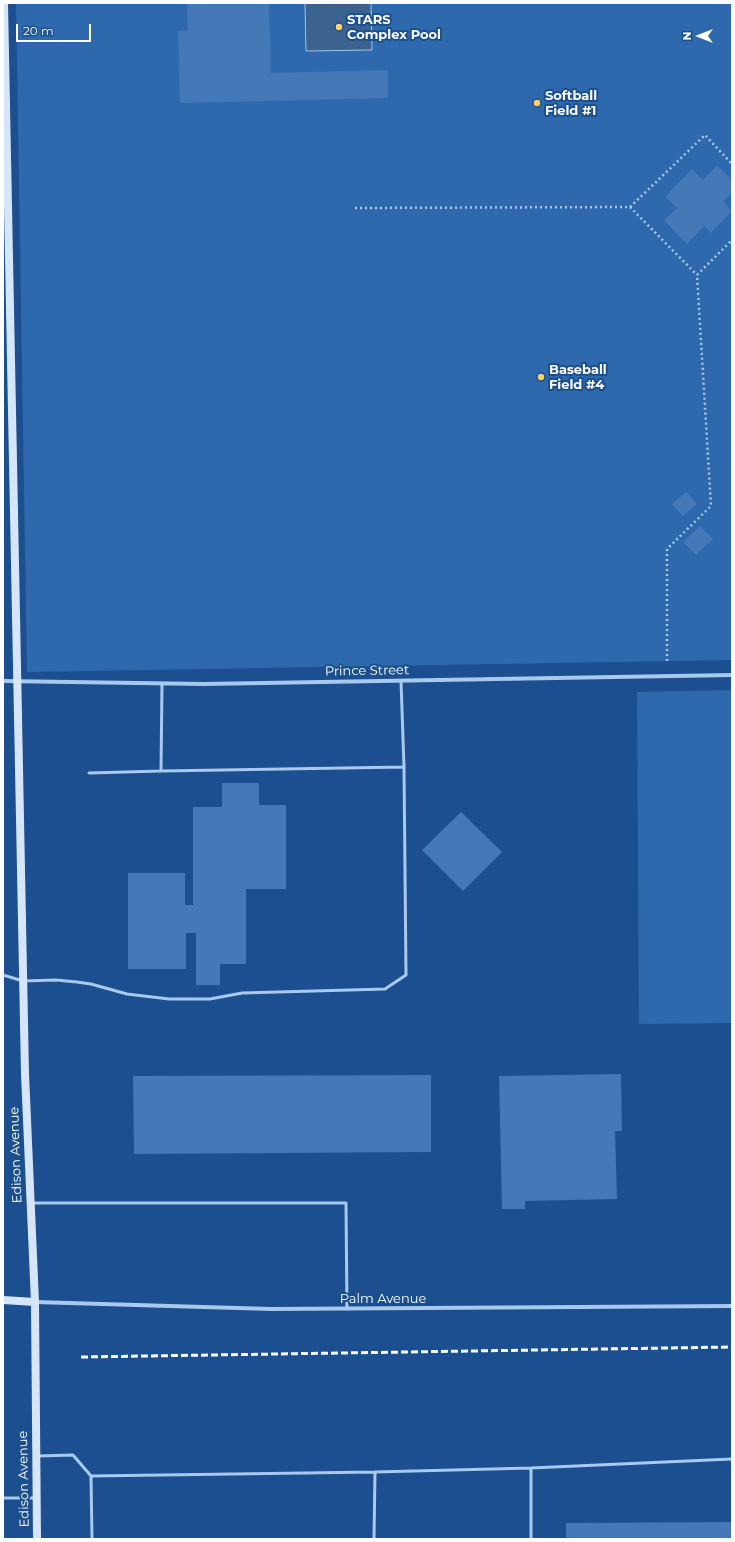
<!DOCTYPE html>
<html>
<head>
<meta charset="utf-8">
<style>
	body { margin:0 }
	#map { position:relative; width:735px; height:1542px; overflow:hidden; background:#1b4f8f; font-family:Montserrat,sans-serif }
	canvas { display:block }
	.frame { position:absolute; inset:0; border:4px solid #fff; pointer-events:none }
	.north { position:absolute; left:679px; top:16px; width:40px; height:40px; -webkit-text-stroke:3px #1b4f8f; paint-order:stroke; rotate:270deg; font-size:11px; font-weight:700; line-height:16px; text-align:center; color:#fff }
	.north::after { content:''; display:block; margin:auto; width:14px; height:18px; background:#fff; clip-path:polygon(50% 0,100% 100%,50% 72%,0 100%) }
	.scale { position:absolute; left:16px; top:24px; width:75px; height:18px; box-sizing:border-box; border:2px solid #fff; border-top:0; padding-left:5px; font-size:12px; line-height:14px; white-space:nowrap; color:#fff; -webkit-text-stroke:3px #1b4f8f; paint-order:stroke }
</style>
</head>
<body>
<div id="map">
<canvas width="735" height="1542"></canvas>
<div class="frame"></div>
<div class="north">N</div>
<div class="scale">20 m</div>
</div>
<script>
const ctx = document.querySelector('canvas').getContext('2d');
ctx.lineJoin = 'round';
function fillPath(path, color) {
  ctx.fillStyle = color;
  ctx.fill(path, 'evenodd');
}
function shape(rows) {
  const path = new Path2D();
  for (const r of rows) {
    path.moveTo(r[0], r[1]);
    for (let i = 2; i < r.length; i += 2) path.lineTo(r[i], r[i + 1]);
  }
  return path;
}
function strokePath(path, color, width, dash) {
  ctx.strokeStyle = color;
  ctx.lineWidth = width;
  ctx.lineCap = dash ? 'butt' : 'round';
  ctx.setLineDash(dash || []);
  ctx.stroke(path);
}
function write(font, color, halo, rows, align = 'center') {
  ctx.font = font + ' Montserrat,sans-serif';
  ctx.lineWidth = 4;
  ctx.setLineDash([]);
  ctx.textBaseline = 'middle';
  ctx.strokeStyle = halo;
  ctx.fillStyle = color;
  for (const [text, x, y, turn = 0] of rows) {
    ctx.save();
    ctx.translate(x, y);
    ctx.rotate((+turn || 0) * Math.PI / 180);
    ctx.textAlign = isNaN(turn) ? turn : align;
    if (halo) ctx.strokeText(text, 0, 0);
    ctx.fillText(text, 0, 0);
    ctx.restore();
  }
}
fillPath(shape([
	[16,3,732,3,732,660,27,672],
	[732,690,732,1023,639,1024,637,692]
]), '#2e69ad');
const water = shape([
	[305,3,371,3,372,50,306,51,305,3]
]);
fillPath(water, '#3c6290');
strokePath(water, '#9cc4f0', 1);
fillPath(shape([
	[251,3,251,4,269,4,271,73,388,70,388,98,180,103,178,31,188,30,187,4],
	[717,165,732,180,732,192,723,201,732,211,711,233,704,226,687,244,664,220,677,208,665,197,692,169,703,180],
	[686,492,697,504,683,516,672,504],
	[700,526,713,539,696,555,683,542],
	[222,783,259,783,259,805,286,805,286,889,246,889,246,964,220,964,220,985,196,985,196,933,186,933,186,969,128,969,128,873,185,873,185,905,193,905,193,807,222,807],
	[461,812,502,852,463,891,422,850],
	[621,1074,622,1131,615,1131,617,1199,525,1201,525,1209,502,1209,499,1076],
	[431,1075,431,1152,134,1154,133,1076],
	[732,1522,732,1539,566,1539,566,1523]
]), '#4478b7');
strokePath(shape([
	[630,207,697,275],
	[355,208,630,207,705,135,732,164],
	[667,661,667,549,711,506,697,275,732,240]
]), '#a9c9ee', 2.5, [2, 3]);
strokePath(shape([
	[162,684,161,771,404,767,401,681],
	[89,773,161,771],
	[3,975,23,981,56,980,77,982,91,984,127,994,169,999,210,999,242,993,385,989,406,975,404,767],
	[32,1203,346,1203,347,1309],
	[38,1456,73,1455,91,1476,92,1539],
	[91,1476,375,1472],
	[3,1498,35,1498],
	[374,1539,375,1472,531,1468],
	[531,1539,531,1468,732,1459]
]), '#a9c9ee', 3);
strokePath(shape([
	[3,681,204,684,732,675],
	[35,1302,271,1309,732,1306]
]), '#a9c9ee', 4);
strokePath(shape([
	[4,3,25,1074,35,1302,37,1539],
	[3,1300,35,1302]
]), '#d6e6fa', 8);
strokePath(shape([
	[81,1357,732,1347]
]), '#fff', 3, [7, 3]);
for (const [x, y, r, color] of [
	[339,27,4,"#ffd166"],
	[537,103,4,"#ffd166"],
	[541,377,4,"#ffd166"]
]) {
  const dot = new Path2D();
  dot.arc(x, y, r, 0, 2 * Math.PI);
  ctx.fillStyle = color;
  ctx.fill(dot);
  strokePath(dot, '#1b4f8f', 1.5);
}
write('bold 13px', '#fff', '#1b4f8f', [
	["STARS",347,20],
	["Complex Pool",347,35],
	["Softball",545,96],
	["Field #1",545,111],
	["Baseball",549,370],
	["Field #4",549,385]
], 'left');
write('13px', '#fff', '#1b4f8f', [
	["Prince Street",367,671,-1],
	["Edison Avenue",16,1155,-92],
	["Palm Avenue",383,1299],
	["Edison Avenue",24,1479,-91]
]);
</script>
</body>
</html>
